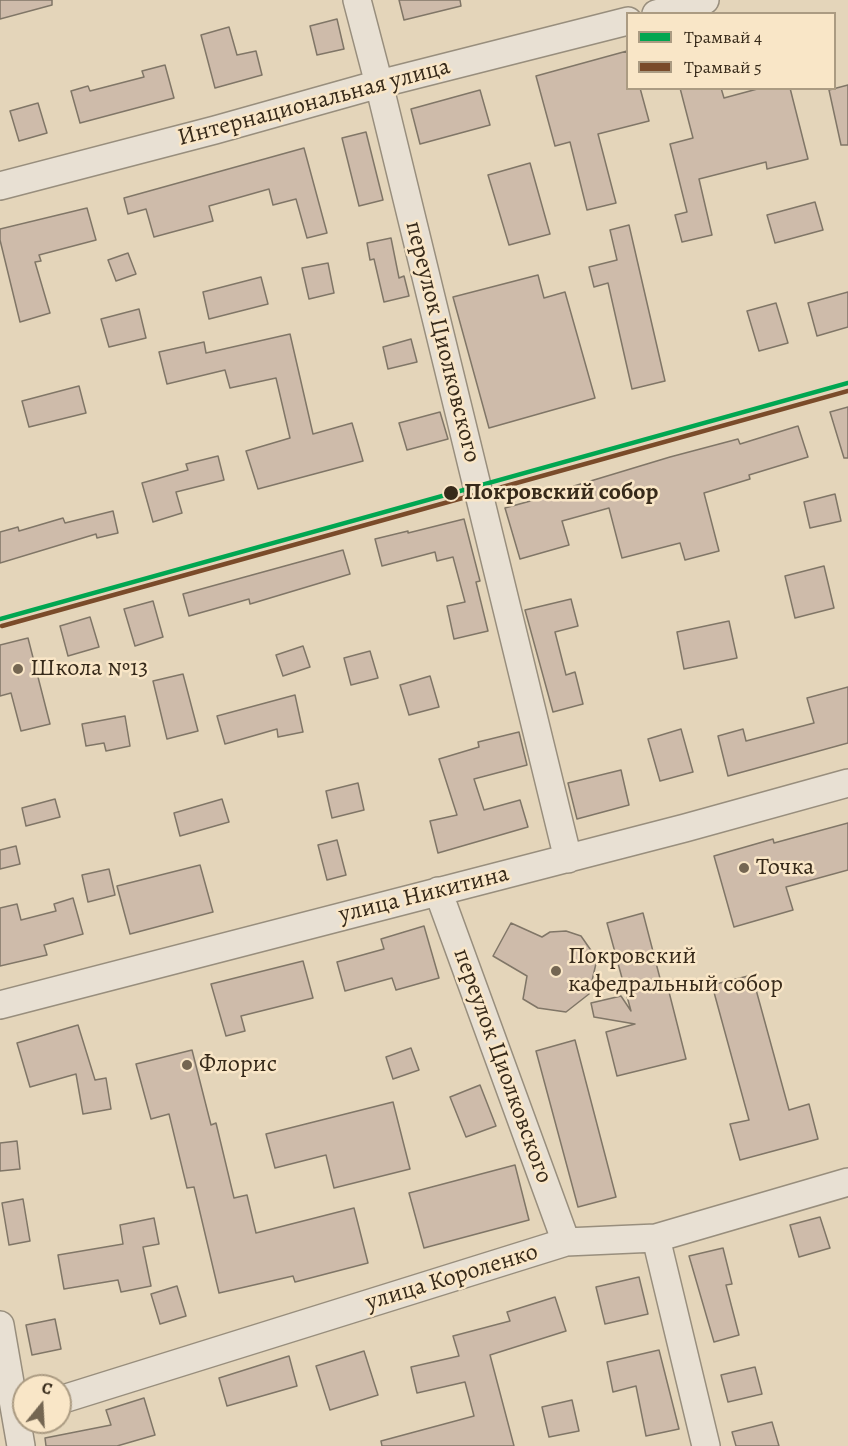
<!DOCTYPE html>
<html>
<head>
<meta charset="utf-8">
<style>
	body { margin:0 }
	#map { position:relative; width:848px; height:1446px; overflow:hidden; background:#e4d5ba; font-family:Alegreya,serif }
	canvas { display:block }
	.legend { position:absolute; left:626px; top:12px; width:210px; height:78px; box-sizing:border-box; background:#f9e6c7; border:2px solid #ab9b82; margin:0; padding:8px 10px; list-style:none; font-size:18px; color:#372a1a }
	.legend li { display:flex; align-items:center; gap:12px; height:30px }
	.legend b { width:30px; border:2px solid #ab9b82 }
	.north { position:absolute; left:12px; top:1374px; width:60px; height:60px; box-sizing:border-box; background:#f9e6c7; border:2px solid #ab9b82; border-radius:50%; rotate:18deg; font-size:16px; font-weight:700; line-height:24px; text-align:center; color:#372a1a }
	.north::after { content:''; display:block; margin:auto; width:21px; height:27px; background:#746652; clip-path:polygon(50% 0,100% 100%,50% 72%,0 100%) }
</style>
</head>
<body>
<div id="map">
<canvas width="848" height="1446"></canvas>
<ul class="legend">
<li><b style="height:8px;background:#00a651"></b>Трамвай 4</li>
<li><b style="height:8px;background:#7a4b2a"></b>Трамвай 5</li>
</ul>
<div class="north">С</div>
</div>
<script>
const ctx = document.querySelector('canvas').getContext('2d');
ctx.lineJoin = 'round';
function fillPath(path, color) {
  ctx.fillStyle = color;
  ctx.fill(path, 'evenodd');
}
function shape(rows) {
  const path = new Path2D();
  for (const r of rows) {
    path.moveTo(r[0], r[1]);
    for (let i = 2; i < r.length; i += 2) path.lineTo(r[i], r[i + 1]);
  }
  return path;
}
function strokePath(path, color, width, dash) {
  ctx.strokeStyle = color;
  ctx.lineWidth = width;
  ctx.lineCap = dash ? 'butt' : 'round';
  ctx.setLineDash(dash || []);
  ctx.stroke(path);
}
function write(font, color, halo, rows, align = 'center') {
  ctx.font = font + ' Alegreya,serif';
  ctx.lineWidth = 5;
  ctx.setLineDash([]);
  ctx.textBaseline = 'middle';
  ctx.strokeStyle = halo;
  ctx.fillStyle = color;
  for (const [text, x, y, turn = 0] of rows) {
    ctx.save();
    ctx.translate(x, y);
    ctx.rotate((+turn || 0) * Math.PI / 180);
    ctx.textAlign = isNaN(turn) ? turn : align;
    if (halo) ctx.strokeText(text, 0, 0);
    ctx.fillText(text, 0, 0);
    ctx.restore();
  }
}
const building = shape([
	[0,0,52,0,52,5,0,19,0,0],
	[399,0,460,0,461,6,404,20,399,0],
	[337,19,344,49,317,55,310,26,337,19],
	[229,27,237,55,256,51,262,75,215,88,201,35,229,27],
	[627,51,627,88,640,88,649,121,598,134,616,203,587,210,570,142,555,146,536,76,627,51],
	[165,65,174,98,80,123,71,91,88,86,90,91,144,77,142,71,165,65],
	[848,85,848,145,841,145,829,90,848,85],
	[680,88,721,88,724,98,761,88,790,88,808,159,767,169,766,162,699,179,712,235,682,242,675,215,687,212,670,144,693,138,680,88],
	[480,90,490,125,420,144,411,109,480,90],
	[38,103,47,133,19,141,10,111,38,103],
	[366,132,383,200,359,206,342,138,366,132],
	[304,148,327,233,307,238,296,199,273,205,269,189,209,206,213,221,154,237,146,209,128,214,124,198,304,148],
	[530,163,550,234,509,245,488,175,530,163],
	[815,202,823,230,775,243,767,215,815,202],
	[87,208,96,240,39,255,41,261,35,262,50,313,20,322,0,240,0,229,87,208],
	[629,225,665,381,632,389,608,283,594,287,589,267,617,260,610,230,629,225],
	[391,238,399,278,404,276,409,296,384,302,374,259,370,260,367,243,391,238],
	[128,253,136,274,116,281,108,260,128,253],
	[328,263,334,293,309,299,302,268,328,263],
	[538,275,544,298,565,292,595,398,489,428,453,297,538,275],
	[261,277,268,304,209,319,203,292,261,277],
	[848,292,848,327,817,336,808,303,848,292],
	[776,303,788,343,759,351,747,311,776,303],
	[139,309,146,338,109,347,101,319,139,309],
	[290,334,313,434,352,423,363,461,258,489,246,451,290,438,276,378,230,388,225,370,167,384,159,352,204,342,206,353,290,334],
	[411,339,417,362,388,369,383,347,411,339],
	[79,386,86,413,29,427,22,401,79,386],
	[848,407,848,458,844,458,830,412,848,407],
	[440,412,448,439,407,450,399,423,440,412],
	[798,426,808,457,749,475,750,479,704,493,719,551,685,560,680,543,622,558,609,508,562,521,569,545,520,559,505,508,574,489,574,486,670,457,738,439,740,444,798,426],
	[218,456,224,480,176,492,182,513,153,522,142,483,188,470,186,464,218,456],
	[835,494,841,521,810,528,804,502,835,494],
	[113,511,118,533,97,538,96,534,0,563,0,532,18,527,19,531,63,518,65,523,113,511],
	[464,519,480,581,476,582,488,631,454,639,447,606,465,602,453,557,437,561,435,552,382,566,375,539,408,531,408,533,464,519],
	[343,550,350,574,250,604,249,599,189,616,183,594,343,550],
	[824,566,834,608,795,618,785,576,824,566],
	[571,599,578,626,555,632,566,675,575,672,583,704,553,712,525,610,571,599],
	[153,601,163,637,135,646,124,609,153,601],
	[90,617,99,647,68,656,60,626,90,617],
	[729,621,737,658,684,669,677,632,729,621],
	[28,638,50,724,21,731,11,693,0,696,0,645,28,638],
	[303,646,310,667,283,676,276,655,303,646],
	[370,651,378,678,351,685,344,658,370,651],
	[183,674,198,731,167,739,153,681,183,674],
	[430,676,439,707,409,715,400,685,430,676],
	[848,687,848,743,728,776,718,736,743,729,746,741,814,723,807,698,848,687],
	[295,695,303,732,278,737,277,729,225,744,217,716,295,695],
	[125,716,130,746,106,751,104,743,86,746,82,724,125,716],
	[681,729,693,772,660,781,648,739,681,729],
	[519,732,527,765,474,779,484,810,520,800,528,827,438,853,430,821,457,815,439,759,479,747,478,742,519,732],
	[621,770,629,805,577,819,568,783,621,770],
	[358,783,364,810,332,818,326,791,358,783],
	[55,799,60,817,26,826,22,808,55,799],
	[222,799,229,822,180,836,174,813,222,799],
	[848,823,848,870,786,887,793,910,734,927,714,856,773,839,774,843,848,823],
	[337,840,346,875,327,880,318,845,337,840],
	[16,846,20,864,0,869,0,850,16,846],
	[200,865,213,912,130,934,117,886,200,865],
	[109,869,115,895,88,902,82,875,109,869],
	[73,898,83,934,44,945,47,955,0,966,0,908,17,904,21,920,56,911,54,904,73,898],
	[643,913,662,986,667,984,686,1059,617,1076,606,1032,635,1024,594,1017,591,1003,621,996,631,1011,607,923,643,913],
	[511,923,542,937,550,932,566,931,581,936,597,959,589,994,566,1012,538,1008,523,999,527,976,493,956,511,923],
	[424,926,439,978,396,990,392,978,345,991,337,962,384,949,381,939,424,926],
	[303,961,313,998,241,1016,245,1031,226,1036,211,984,303,961],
	[752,975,789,1110,809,1104,818,1139,740,1160,730,1124,749,1120,712,985,752,975],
	[78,1025,95,1080,106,1078,111,1109,83,1114,76,1074,30,1087,17,1043,78,1025],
	[575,1040,616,1197,578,1207,536,1051,575,1040],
	[411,1048,419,1070,393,1079,386,1057,411,1048],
	[192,1050,211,1125,216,1123,234,1198,247,1195,256,1233,354,1208,368,1263,295,1282,293,1276,219,1293,194,1187,187,1188,169,1114,151,1119,136,1064,192,1050],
	[480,1085,496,1126,466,1137,450,1097,480,1085],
	[393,1102,410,1169,334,1188,326,1155,275,1168,266,1134,393,1102],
	[17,1141,20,1169,0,1171,0,1143,17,1141],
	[515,1165,529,1220,424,1248,409,1193,515,1165],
	[23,1199,30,1241,9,1245,2,1203,23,1199],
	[820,1217,830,1248,799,1257,790,1225,820,1217],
	[154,1218,159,1244,143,1247,151,1286,121,1292,118,1280,64,1289,58,1255,123,1244,120,1225,154,1218],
	[723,1248,732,1284,726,1285,739,1335,714,1342,689,1256,723,1248],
	[639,1277,648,1314,605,1324,596,1287,639,1277],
	[177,1286,186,1316,160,1324,151,1294,177,1286],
	[555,1297,566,1331,490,1355,514,1446,382,1446,381,1441,474,1416,465,1382,417,1393,411,1367,459,1356,453,1336,510,1321,507,1312,555,1297],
	[55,1319,61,1349,32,1355,26,1325,55,1319],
	[659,1350,679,1429,646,1436,636,1386,613,1392,607,1362,659,1350],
	[364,1351,378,1395,330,1410,316,1366,364,1351],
	[289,1356,297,1386,227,1406,219,1378,289,1356],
	[755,1367,762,1394,728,1402,721,1375,755,1367],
	[144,1398,155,1435,117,1446,46,1446,45,1438,111,1425,106,1410,144,1398],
	[572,1400,579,1431,549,1437,542,1407,572,1400],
	[772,1422,779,1446,736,1446,732,1432,772,1422]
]);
fillPath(building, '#cebbaa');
strokePath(building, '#807667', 1.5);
const minor = shape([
	[357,0,379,84,568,859],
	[656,14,705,0],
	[0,186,215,130,379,84,628,21],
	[438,891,566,1242],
	[0,1005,685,828,848,783],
	[656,1238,706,1446],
	[0,1325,21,1446],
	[60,1400,566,1242,656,1238,848,1182]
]);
strokePath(minor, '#988e7d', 30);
strokePath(minor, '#e8e0d3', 27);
strokePath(shape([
	[0,619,848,383]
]), '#00a651', 4.5);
strokePath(shape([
	[2,626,848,391]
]), '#7a4b2a', 4.5);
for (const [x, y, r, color] of [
	[451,493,8,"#372a1a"],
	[18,669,6,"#746652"],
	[744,868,6,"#746652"],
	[556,971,6,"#746652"],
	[187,1065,6,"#746652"]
]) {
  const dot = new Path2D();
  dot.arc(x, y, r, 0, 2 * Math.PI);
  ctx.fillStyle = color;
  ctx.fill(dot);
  strokePath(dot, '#f9e6c7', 2);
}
write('24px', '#372a1a', '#f9e6c7', [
	["Интернациональная улица",314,103,-15],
	["переулок Циолковского",442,342,76],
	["улица Никитина",424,895,-14],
	["переулок Циолковского",502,1066,70],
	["улица Короленко",452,1278,-17]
]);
write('bold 24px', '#372a1a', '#f9e6c7', [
	["Покровский собор",464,493]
], 'left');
write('24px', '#372a1a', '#f9e6c7', [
	["Школа №13",30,669],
	["Точка",756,868],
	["Покровский",568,957],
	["кафедральный собор",568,985],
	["Флорис",199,1065]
], 'left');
</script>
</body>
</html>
